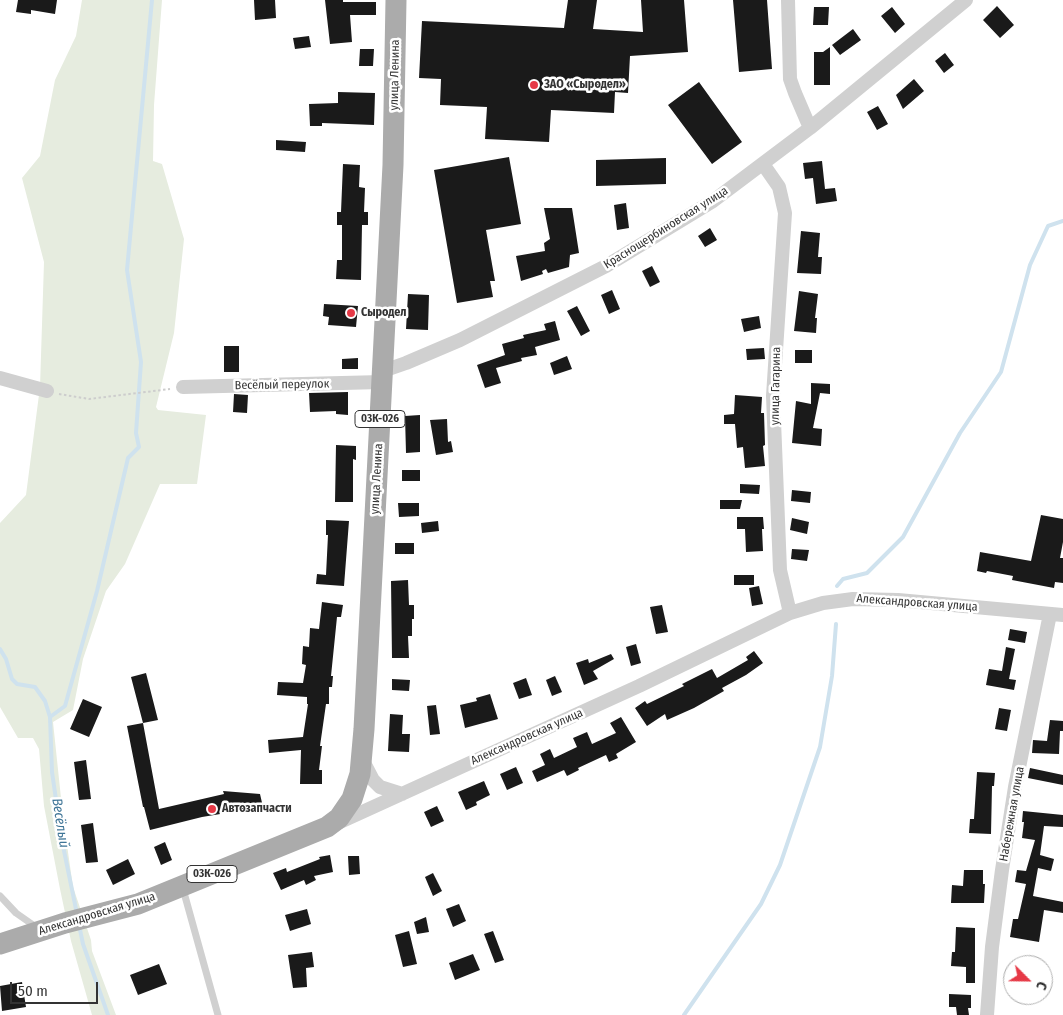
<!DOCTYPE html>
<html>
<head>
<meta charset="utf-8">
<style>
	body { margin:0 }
	#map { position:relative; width:1063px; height:1015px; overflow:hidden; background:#fff; font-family:"Fira Sans Condensed",sans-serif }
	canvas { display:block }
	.north { position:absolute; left:1003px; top:955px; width:50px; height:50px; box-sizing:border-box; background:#fff; border:1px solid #adadad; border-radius:50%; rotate:113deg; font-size:14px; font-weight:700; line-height:20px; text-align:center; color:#333 }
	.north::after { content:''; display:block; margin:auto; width:18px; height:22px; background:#e63946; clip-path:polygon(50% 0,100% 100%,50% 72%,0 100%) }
	.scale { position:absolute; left:10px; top:982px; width:88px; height:22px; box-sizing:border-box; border:2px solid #333; border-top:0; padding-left:6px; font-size:15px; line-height:18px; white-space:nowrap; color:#333; -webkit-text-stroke:4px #fff; paint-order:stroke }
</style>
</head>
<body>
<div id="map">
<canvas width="1063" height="1015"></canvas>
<div class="north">С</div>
<div class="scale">50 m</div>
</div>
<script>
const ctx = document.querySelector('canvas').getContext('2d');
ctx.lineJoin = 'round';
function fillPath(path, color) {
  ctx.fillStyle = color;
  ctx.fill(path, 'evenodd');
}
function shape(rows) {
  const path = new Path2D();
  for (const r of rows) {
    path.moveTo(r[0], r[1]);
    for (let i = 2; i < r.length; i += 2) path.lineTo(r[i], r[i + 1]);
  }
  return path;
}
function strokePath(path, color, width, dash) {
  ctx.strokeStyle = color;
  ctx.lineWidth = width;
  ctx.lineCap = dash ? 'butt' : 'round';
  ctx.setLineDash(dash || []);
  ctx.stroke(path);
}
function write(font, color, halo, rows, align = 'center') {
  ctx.font = font + ' "Fira Sans Condensed",sans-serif';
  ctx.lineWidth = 5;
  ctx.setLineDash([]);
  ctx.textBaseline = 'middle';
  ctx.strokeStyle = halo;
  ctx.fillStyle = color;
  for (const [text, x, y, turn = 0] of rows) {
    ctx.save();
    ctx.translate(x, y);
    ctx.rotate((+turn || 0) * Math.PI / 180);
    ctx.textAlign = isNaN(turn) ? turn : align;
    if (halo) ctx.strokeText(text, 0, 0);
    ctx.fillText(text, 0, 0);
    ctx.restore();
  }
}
fillPath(shape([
	[82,0,162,0,154,105,153,161,162,164,184,239,174,333,156,407,158,410,206,415,197,484,160,484,125,564,106,591,83,659,73,710,53,722,63,817,73,887,91,940,92,951,116,1015,92,1015,71,941,60,889,44,806,39,749,33,738,18,738,0,707,0,523,26,495,40,387,44,262,22,178,40,156,55,80,76,36]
]), '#e6ecdf');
strokePath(shape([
	[837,586,843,579,867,573,903,537,960,433,1001,372,1030,265,1048,226,1063,221],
	[0,649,6,659,12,679,17,684,35,687,45,701,50,717,52,772,62,841,77,914],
	[50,717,65,706,97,591,128,458,139,447,136,433,141,362,127,270,152,0],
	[79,925,83,944,108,1015],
	[684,1015,761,904,780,865,820,747,832,676,836,624]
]), '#cfe2ee', 4);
fillPath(shape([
	[18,0,57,0,55,14,31,10,31,14,16,12],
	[254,0,275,0,276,18,255,20],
	[325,0,343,0,343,2,376,2,376,15,350,15,352,42,330,44],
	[568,0,597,0,593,29,643,32,641,0,684,0,688,52,630,56,628,93,615,92,614,113,551,110,549,142,485,139,487,107,440,105,441,79,419,78,422,21,564,28],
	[733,0,767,0,772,69,739,72],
	[997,6,1014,25,1000,38,983,20],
	[814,7,829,7,828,25,813,25],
	[892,7,905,24,895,33,881,16],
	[853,29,861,40,840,55,832,45],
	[309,36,311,47,295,49,293,38],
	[830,47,830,85,814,85,814,52,823,52],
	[360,49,374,49,373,66,359,66],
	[945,53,954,65,944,73,935,61],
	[914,79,924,91,903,109,896,95],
	[699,82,742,142,712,164,668,105],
	[338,92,375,93,374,125,322,123,322,126,310,126,309,104,338,103],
	[878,106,888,124,877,130,867,112],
	[276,140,306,142,305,152,276,150],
	[509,157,521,224,486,230,495,281,490,281,493,297,457,303,434,170],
	[666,158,666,184,596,186,596,160],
	[822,161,825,189,835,188,837,201,816,204,813,178,805,179,803,163],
	[343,164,360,165,359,187,365,188,364,212,368,212,368,225,362,225,361,280,336,279,337,260,342,260,342,225,337,225,337,212,341,212],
	[626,203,629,228,617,230,614,205],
	[544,208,572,208,579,253,570,255,569,267,548,273,546,269,542,271,543,274,521,281,516,256,545,251,544,243,550,239],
	[710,228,717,240,705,247,698,236],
	[801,231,820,233,818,257,822,257,821,274,797,273],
	[652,266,660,282,650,287,642,271],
	[612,290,620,309,609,314,601,295],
	[799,291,818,294,815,318,817,318,816,333,794,331],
	[408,294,429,295,428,330,406,329],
	[324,304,358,306,356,327,328,325,329,317,323,316],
	[577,306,590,331,581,336,567,311],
	[759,316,761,328,744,332,741,319],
	[555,321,560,340,535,347,537,355,521,358,522,361,496,368,501,383,485,388,477,365,505,355,502,344,524,338,523,335,546,330,544,324],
	[224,346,239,346,239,372,224,372],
	[764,348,765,359,747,360,746,349],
	[795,350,812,350,812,363,795,363],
	[567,356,572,369,554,375,550,363],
	[358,358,358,369,342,369,342,359],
	[811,383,830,384,830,394,820,393,813,428,822,429,821,446,792,443,796,401,811,404],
	[348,392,348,415,336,414,336,411,310,412,309,393],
	[234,394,248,395,247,413,233,412],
	[735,395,762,397,761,413,764,413,765,445,763,446,765,466,745,468,743,447,737,448,735,424,724,424,724,415,734,414],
	[420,415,420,452,406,453,405,416],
	[447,419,448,442,451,441,453,452,436,455,430,420],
	[336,445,356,446,356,460,353,459,353,502,335,502],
	[402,470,420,470,420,481,402,481],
	[740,484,760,485,759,494,740,493],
	[792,490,811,492,810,503,791,501],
	[720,500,742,500,740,509,720,509],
	[398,503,419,503,419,516,399,517],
	[1041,515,1063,519,1063,542,1060,558,1063,558,1063,583,1055,582,1054,588,1012,580,1013,576,987,571,986,573,977,571,980,552,1031,561],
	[737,517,763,517,764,529,762,529,763,551,746,552,745,529,737,529],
	[792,518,809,522,807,534,790,530],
	[326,520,349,521,344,586,316,584,317,574,326,575,328,535,326,535],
	[438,521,439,531,422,533,421,523],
	[395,543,414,543,414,554,395,554],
	[792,549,809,550,807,561,791,559],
	[734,575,754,575,754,585,734,585],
	[408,580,409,605,414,605,414,619,412,619,412,636,408,636,409,658,392,658,391,581],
	[759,586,763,604,752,606,749,588],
	[322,602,343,605,341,617,337,617,331,676,333,676,332,687,329,687,329,704,326,704,320,746,322,746,319,770,322,770,322,784,300,784,301,750,269,753,268,740,303,737,308,704,307,704,307,697,277,695,278,682,303,683,306,665,302,664,303,646,309,647,310,628,319,629],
	[662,605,668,632,656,634,650,607],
	[1010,629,1027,632,1025,643,1008,640],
	[636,644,641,663,631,666,626,647],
	[1006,647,1015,649,1009,679,1016,680,1014,690,986,685,989,669,1002,671],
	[754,651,763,663,746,675,722,688,724,691,694,708,667,720,665,714,647,726,635,708,645,701,647,704,684,686,682,684,712,669,717,678,748,660,746,657],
	[611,654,614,659,593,671,598,679,584,685,576,663,588,659,589,663],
	[146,673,158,720,143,723,131,677],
	[555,676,562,692,552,696,546,680],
	[526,678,532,695,519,699,513,683],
	[392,679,410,680,409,691,392,690],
	[490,694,498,719,465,728,460,705,477,701,476,698],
	[83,699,102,707,89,737,70,729],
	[436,705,440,734,430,735,427,706],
	[999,708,1011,710,1007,731,995,729],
	[390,714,403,715,402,734,410,734,409,752,388,751],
	[621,717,636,742,616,754,618,758,609,762,606,755,578,768,579,770,567,776,564,770,537,782,532,771,545,765,540,754,550,749,554,758,577,747,573,738,587,732,592,744,616,733,610,723],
	[1050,720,1063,721,1063,731,1060,731,1059,754,1032,753,1033,740,1047,741],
	[143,723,159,809,224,794,223,791,260,794,263,807,202,817,150,830,144,807,143,807,127,726],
	[86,760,91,799,79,800,74,762],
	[516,767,523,783,507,790,500,774],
	[1030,768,1063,775,1063,785,1028,778],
	[977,772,995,773,994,786,992,786,991,834,969,833,970,819,974,819],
	[484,781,490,795,476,802,477,805,466,810,458,792],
	[437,806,444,821,431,827,424,812],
	[1023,811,1063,815,1063,827,1044,826,1040,855,1054,859,1051,871,1038,868,1033,896,1063,902,1063,913,1044,910,1039,942,1010,937,1013,919,1018,919,1026,884,1015,882,1017,870,1026,871,1035,840,1022,838,1024,822,1022,822],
	[93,823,98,862,86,863,81,825],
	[165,842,172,860,161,865,154,847],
	[330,855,333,872,314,876,316,880,306,885,304,880,281,890,273,873,286,868,287,872,320,859,319,857],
	[348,856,359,856,360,874,349,875],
	[128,859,135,874,113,885,106,870],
	[964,870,983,870,983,884,985,884,984,903,951,903,952,885,963,886],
	[433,873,442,891,433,896,425,877],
	[459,904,466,921,453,927,446,909],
	[307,909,311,924,290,931,285,915],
	[426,917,429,932,417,934,414,922],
	[956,927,975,928,975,983,966,983,966,967,951,966,952,952,955,952],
	[409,931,417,964,403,967,395,935],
	[493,931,504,960,495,963,484,934],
	[312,952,314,967,306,968,307,987,293,988,288,955],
	[473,954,480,970,455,980,449,963],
	[159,964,167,984,138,995,130,975],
	[22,982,26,1007,2,1011,0,986],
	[949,994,971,995,971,1008,968,1008,969,1015,957,1015,956,1007,949,1007]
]), '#1a1a1a');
strokePath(shape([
	[59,394,89,399,170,389]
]), '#cdcdcd', 2, [2.5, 2.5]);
strokePath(shape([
	[183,889,218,1015],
	[0,896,16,913,36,927]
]), '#d0d0d0', 7);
strokePath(shape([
	[788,0,790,79,795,93,810,128],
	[763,164,779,187,785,213,773,396,780,570,790,613],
	[383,371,406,363,460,340,606,266,713,201,810,128,966,0],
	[0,378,47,391],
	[183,387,382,382],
	[362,759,373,780,380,787,402,794],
	[338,823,639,686,790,613,823,603,853,599,898,600,1063,615],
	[987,1015,992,947,1002,870,1015,787,1050,614]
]), '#d0d0d0', 14);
strokePath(shape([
	[0,944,65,923,138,904,327,827,339,818,352,799,360,774,364,729,393,165,396,0]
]), '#ababab', 21);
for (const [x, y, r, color] of [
	[534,85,5,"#e63946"],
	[351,313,5,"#e63946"],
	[212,809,5,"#e63946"]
]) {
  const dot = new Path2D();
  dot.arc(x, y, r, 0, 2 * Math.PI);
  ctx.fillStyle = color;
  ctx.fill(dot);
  strokePath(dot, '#fff', 2);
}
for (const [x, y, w] of [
	[380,419,50],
	[212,874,50]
]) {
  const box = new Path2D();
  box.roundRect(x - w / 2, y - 8.5, w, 17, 4);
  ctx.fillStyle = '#fff';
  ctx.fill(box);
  strokePath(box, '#333', 1);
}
write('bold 11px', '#333', null, [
	["03К-026",380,419],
	["03К-026",212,874]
]);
write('12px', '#333', '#fff', [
	["улица Ленина",395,75,-89],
	["Краснощербиновская улица",666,228,-32],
	["Весёлый переулок",282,385,-1],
	["улица Гагарина",776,386,-89],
	["улица Ленина",377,479,-87],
	["Александровская улица",917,603,4],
	["Александровская улица",527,737,-24],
	["Набережная улица",1012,814,-80],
	["Александровская улица",97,914,-17]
]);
write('bold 12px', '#333', '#fff', [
	["ЗАО «Сыродел»",544,85],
	["Сыродел",361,313],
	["Автозапчасти",222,809]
], 'left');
write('italic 14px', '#3f7597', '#fff', [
	["Весёлый",60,823,81]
]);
</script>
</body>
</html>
